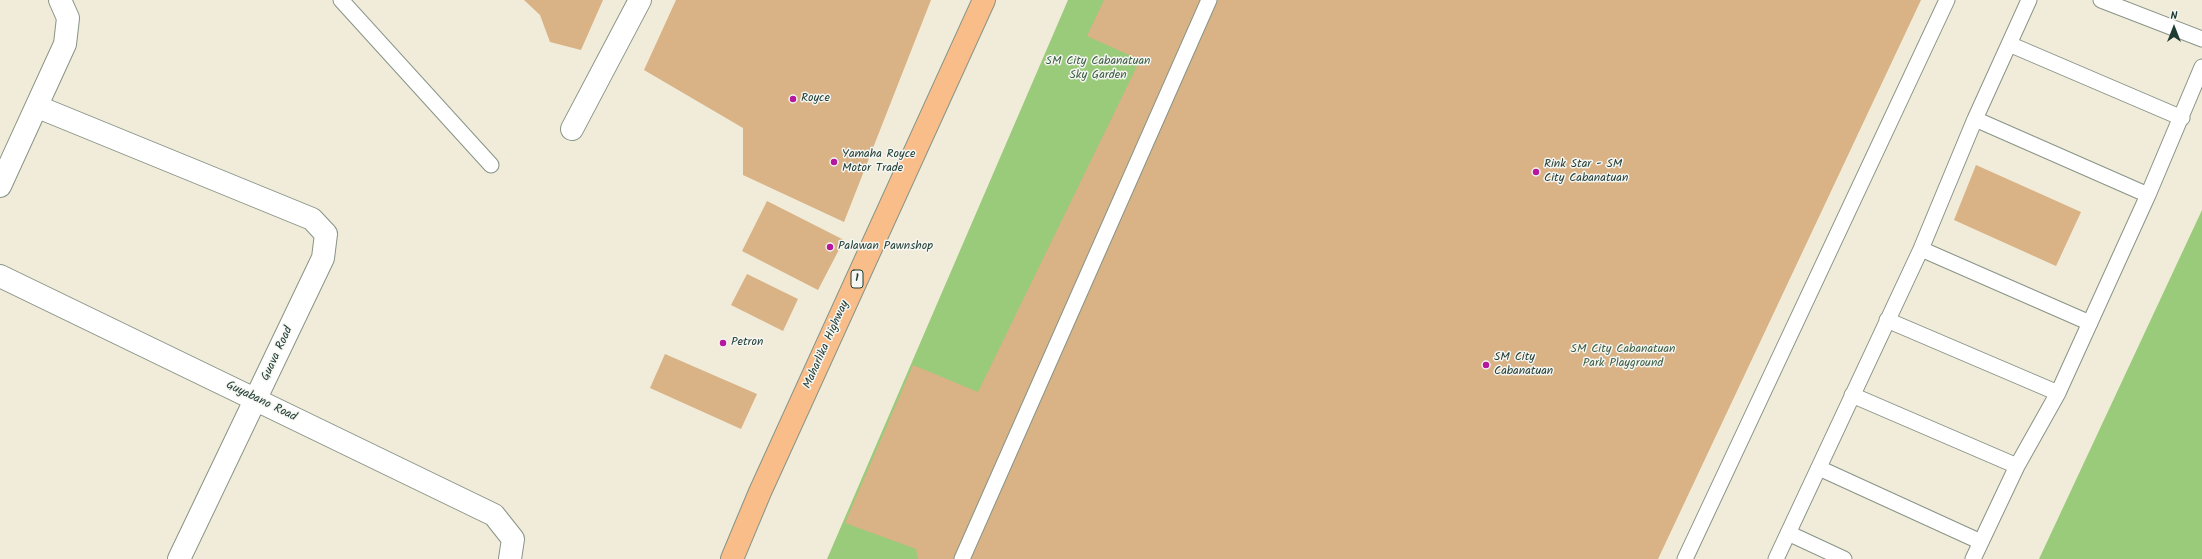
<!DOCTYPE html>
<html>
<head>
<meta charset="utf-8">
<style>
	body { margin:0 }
	#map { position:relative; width:2202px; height:559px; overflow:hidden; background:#f0ecd9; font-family:Kalam,sans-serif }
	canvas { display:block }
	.north { position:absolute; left:2154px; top:8px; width:40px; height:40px; -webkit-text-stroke:3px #f6f6f2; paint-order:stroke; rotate:0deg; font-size:11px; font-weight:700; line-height:16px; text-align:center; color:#1f3d34 }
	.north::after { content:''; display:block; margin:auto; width:14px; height:18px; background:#1f3d34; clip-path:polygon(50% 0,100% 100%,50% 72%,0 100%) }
</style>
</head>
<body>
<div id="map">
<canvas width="2202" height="559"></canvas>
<div class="north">N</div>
</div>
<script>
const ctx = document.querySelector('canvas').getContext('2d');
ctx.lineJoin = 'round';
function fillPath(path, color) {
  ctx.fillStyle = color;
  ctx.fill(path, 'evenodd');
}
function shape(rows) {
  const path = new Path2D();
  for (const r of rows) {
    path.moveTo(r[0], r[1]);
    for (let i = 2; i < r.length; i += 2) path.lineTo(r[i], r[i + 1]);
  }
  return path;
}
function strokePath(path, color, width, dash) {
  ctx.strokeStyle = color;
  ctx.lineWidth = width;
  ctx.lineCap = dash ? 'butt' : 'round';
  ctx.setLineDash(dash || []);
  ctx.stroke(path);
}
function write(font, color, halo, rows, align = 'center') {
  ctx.font = font + ' Kalam,sans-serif';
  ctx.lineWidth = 3;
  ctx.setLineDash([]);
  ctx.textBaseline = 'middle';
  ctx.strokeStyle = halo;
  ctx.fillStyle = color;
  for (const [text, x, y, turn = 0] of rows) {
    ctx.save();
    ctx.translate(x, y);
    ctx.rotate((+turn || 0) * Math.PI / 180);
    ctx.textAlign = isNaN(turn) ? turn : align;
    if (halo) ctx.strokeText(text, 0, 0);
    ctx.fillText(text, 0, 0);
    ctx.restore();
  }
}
fillPath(shape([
	[1068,0,1187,0,941,559,827,559],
	[2202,210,2202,559,2039,559]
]), '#9acb7b');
fillPath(shape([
	[524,0,603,0,581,50,550,42,540,15],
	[676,0,931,0,844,222,743,175,743,128,644,70],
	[1104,0,1921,0,1658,559,918,559,916,549,845,523,913,365,978,392,1140,60,1087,36],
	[1976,165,2081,212,2056,266,1954,220],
	[767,201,844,240,818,290,742,251],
	[747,274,798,299,783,331,731,305],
	[665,354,757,394,741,429,650,388]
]), '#d9b285');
const lane = shape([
	[341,0,491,165],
	[2101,0,2202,39],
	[2009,44,2182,118],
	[1975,119,2148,195],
	[1921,249,2090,323],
	[1887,320,2058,393],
	[1852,395,2017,466],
	[1819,468,1981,542],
	[1788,533,1844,559],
	[962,559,1209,0],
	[1685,559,1947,0],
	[1776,559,1921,249,1975,119,2029,0],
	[1973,559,2017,466,2058,393,2148,195,2202,67]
]);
const street = shape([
	[38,107,312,219,326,234,323,258,179,559],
	[572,129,640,0],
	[0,186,65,44,68,18,60,0],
	[0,276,494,515,513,539,510,559]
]);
const primary = shape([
	[732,559,760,492,984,0]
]);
strokePath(lane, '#889486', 17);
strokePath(street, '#889486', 24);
strokePath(primary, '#889486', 24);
strokePath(lane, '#fff', 15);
strokePath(street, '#fff', 22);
strokePath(primary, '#f8bd89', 22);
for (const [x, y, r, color] of [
	[793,99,4,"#b5179e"],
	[834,162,4,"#b5179e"],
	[1536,172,4,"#b5179e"],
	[830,247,4,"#b5179e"],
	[723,343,4,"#b5179e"],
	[1486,365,4,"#b5179e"]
]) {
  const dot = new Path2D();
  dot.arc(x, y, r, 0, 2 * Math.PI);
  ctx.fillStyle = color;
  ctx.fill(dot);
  strokePath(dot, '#f6f6f2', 1.5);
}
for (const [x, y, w] of [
	[857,279,12]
]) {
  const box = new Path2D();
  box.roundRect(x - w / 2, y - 9, w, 18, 3);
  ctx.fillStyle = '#f6f6f2';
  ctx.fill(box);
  strokePath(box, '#1f3d34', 1);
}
write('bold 11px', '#1f3d34', null, [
	["1",857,279]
]);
write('12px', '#3e6046', '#f6f6f2', [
	["SM City Cabanatuan",1098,62],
	["Sky Garden",1098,76],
	["SM City Cabanatuan",1623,350],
	["Park Playground",1623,364]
]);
write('12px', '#1f3d34', '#f6f6f2', [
	["Royce",801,99],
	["Yamaha Royce",842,155],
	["Motor Trade",842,169],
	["Rink Star - SM",1544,165],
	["City Cabanatuan",1544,179],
	["Palawan Pawnshop",838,247],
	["Petron",731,343],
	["SM City",1494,358],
	["Cabanatuan",1494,372]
], 'left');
write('12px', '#1f3d34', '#f6f6f2', [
	["Maharlika Highway",827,345,-66],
	["Guava Road",278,354,-65],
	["Guyabano Road",261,402,26]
]);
</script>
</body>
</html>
